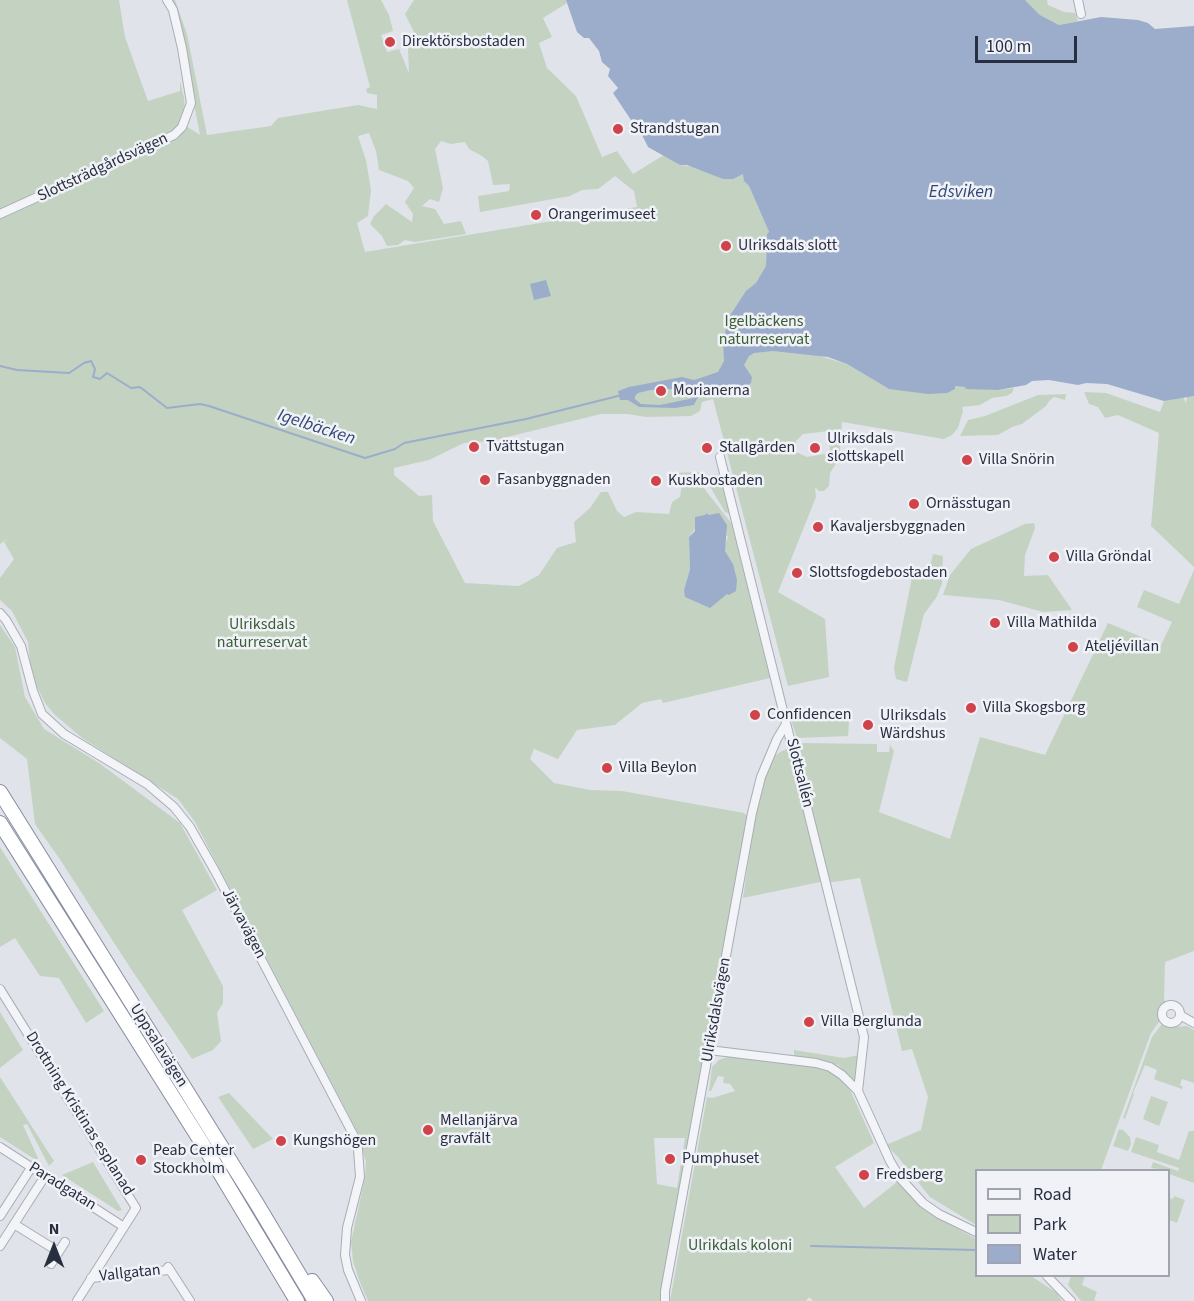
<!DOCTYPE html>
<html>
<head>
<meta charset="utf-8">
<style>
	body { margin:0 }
	#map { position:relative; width:1194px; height:1301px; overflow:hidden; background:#e0e3e9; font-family:"Source Sans 3",sans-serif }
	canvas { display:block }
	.legend { position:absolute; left:975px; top:1169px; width:195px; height:108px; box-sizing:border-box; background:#f0f2f7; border:2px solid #a0a4ae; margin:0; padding:8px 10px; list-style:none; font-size:18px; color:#282f41 }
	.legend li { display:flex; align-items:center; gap:12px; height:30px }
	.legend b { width:30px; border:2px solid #a0a4ae }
	.north { position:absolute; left:24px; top:1217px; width:60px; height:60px; -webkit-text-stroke:4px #f0f2f7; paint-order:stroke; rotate:0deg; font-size:16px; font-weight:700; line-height:24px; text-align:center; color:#282f41 }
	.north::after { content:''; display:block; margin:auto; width:21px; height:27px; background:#282f41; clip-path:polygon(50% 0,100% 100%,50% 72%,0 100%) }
	.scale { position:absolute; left:975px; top:36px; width:102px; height:27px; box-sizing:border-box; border:3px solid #282f41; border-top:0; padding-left:8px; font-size:18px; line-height:21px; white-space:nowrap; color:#282f41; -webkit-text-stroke:4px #f0f2f7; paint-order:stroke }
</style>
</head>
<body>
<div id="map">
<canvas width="1194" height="1301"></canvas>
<ul class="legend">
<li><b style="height:8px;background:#f3f4f7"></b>Road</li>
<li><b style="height:16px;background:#c4d3c1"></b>Park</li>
<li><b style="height:16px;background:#9badca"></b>Water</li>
</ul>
<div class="north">N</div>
<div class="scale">100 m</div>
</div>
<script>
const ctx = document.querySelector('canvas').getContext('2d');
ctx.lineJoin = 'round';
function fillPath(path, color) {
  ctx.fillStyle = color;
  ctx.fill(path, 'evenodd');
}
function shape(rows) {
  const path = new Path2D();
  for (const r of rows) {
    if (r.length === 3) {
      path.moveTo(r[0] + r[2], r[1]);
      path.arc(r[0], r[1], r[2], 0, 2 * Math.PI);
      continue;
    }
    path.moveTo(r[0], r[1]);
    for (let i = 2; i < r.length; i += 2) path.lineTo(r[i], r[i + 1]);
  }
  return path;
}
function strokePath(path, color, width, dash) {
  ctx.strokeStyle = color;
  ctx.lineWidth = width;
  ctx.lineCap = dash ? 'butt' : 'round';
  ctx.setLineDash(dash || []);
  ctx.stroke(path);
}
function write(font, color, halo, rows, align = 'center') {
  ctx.font = font + ' "Source Sans 3",sans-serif';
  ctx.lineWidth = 5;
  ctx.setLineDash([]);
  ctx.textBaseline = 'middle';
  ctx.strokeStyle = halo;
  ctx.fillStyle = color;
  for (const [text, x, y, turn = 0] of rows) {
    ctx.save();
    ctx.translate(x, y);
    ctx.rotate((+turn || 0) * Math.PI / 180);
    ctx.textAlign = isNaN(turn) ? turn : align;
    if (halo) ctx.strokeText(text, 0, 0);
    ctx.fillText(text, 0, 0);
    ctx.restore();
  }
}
fillPath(shape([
	[0,0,119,0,125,37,148,101,180,91,180,81,184,98,186,126,200,135,175,6,172,0,175,0,187,34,207,135,271,126,278,118,358,105,377,109,377,95,367,93,366,89,370,87,347,0,381,0,389,15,393,31,381,35,387,52,399,49,409,73,408,49,412,41,415,45,419,42,405,14,414,0,566,0,567,3,543,18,552,37,539,43,547,68,576,96,602,157,617,151,633,174,664,155,680,165,744,173,744,181,749,186,769,232,767,234,766,266,823,357,847,364,889,389,908,390,955,386,998,390,1014,388,1012,393,1006,396,992,398,980,405,962,407,963,411,958,428,952,435,944,439,842,422,840,449,837,462,830,473,829,486,824,491,819,491,815,487,816,497,778,592,825,619,829,677,788,686,713,399,702,402,700,411,691,416,646,417,627,414,601,414,491,441,464,443,429,460,394,468,394,475,419,496,432,495,433,521,465,583,519,586,539,575,557,548,576,542,574,522,590,508,601,492,608,492,617,511,624,517,636,512,669,514,672,502,680,497,682,483,668,476,668,473,704,472,701,480,703,487,732,524,770,678,663,703,661,699,642,703,615,725,577,730,558,759,534,749,530,759,554,783,590,790,622,791,744,813,748,817,662,1301,368,1301,359,1280,353,1261,351,1242,365,1177,366,1162,356,1129,195,822,178,799,82,738,54,714,45,703,36,685,30,662,28,642,12,611,0,600,0,578,14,559,4,542,8,538,0,544],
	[369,133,376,151,379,170,408,181,414,188,405,202,413,214,412,222,386,204,374,216,370,224,382,236,387,246,398,245,405,240,415,242,466,234,461,221,444,224,435,209,422,206,430,199,439,202,443,188,435,149,441,141,451,144,465,142,469,149,482,156,488,161,493,185,510,184,509,191,478,196,480,212,570,196,582,190,598,189,615,176,634,191,637,207,365,252,357,223,368,216,371,190,366,160,358,136],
	[829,431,830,453,807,457,794,451,796,441,803,434],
	[706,513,728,537,725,544,725,551,733,564,684,590,690,569,689,537],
	[654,1138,685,1138,677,1188,657,1184],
	[1025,0,1047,0,1048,5,1064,12,1075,13,1078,21,1059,25,1040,15],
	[1084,392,1106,393,1160,412,1164,401,1183,397,1186,403,1187,397,1194,396,1194,567,1151,526,1159,433,1118,415,1105,418,1098,407,1089,404],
	[1066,394,1065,400,1054,397,1049,401,1046,406,1022,424,1012,427,998,435,960,436,968,420,985,416,1038,395],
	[715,474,720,476,723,482,730,514,725,512,709,485,711,475],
	[1034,523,1035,528,1025,555,1024,576,1048,575,1072,610,1043,612,999,600,943,595,950,575,971,549,1025,524],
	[933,554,943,556,942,584,936,598,924,614,907,682,896,679,894,668,914,567,929,571],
	[1194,570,1194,951,1165,962,1164,1000,1166,1002,1160,1007,1159,1022,1151,1033,1101,1170,976,1170,976,1225,930,1197,898,1157,886,1145,921,1130,928,1097,912,1049,902,1051,860,878,834,882,820,882,743,898,755,815,764,778,773,757,782,751,804,743,877,744,877,752,889,752,890,745,894,751,879,812,950,839,980,737,1045,755,1108,623,1161,645,1172,622,1137,607,1144,590,1179,604],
	[0,625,15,647,25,697,44,729,99,763,180,823,217,890,182,910,223,986,223,1003,217,1013,221,1041,213,1050,192,1059,133,972,59,858,35,824,27,759,0,738],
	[831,709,849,720,848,736,797,738,790,717,796,714,798,717],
	[0,847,104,1011,86,1023,59,978,40,976,15,938,0,947],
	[0,1012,23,1050,0,1068],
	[1162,1024,1172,1027,1187,1026,1194,1030,1194,1083,1182,1079,1180,1085,1183,1087,1182,1089,1156,1080,1154,1079,1157,1070,1145,1065,1133,1093,1134,1094,1125,1119,1123,1118,1152,1037],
	[794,1050,844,1058,859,1055,855,1082,838,1065,794,1056],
	[742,1056,819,1067,842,1077,852,1094,874,1143,835,1167,864,1208,897,1182,928,1212,976,1239,976,1276,1031,1276,1057,1293,1062,1301,813,1301,809,1297,806,1301,670,1301,707,1097,712,1098,735,1091,730,1084,723,1083,724,1077,718,1076,711,1091,709,1091,712,1067,719,1060,727,1057],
	[0,1077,54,1161,49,1166,27,1124,23,1125,38,1158,36,1160,0,1137],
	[229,1093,273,1139,253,1149,218,1097],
	[1151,1096,1168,1102,1159,1126,1143,1119],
	[1119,1129,1123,1130,1130,1137,1131,1144,1128,1151,1113,1146],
	[1189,1131,1194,1131,1194,1183,1169,1174,1168,1170,1151,1168,1153,1162,1178,1171,1179,1168,1131,1152,1136,1137,1159,1145,1157,1152,1179,1160],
	[93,1162,122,1210,118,1211,62,1175],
	[1174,1196,1185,1200,1177,1223,1169,1220,1169,1198,1173,1199],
	[1071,1276,1077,1277,1085,1276,1082,1285,1097,1292,1094,1300,1097,1301,1081,1301,1068,1285]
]), '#c4d3c1');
fillPath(shape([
	[566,0,1025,0,1040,15,1059,25,1101,17,1138,20,1148,23,1155,29,1194,26,1194,396,1164,401,1107,384,1086,383,1078,385,1049,380,1032,381,1026,385,998,390,966,389,965,387,955,386,955,389,947,393,928,394,889,389,847,364,828,357,773,351,754,353,749,356,744,365,752,377,751,383,745,387,714,385,697,388,698,397,694,405,675,408,639,407,628,400,620,400,618,391,629,387,682,377,694,380,718,372,724,361,723,341,729,317,746,291,756,283,766,266,767,234,769,232,749,186,744,181,743,174,733,179,723,179,687,165,680,165,648,147,634,119,631,120,613,93,618,88,608,76,610,69,602,62,599,51,589,38,584,38,577,32],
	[673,389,691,395,694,398,660,405,641,404,635,399,635,396,638,393,650,390],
	[546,280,551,296,534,300,530,284],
	[706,513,709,515,719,513,727,525,725,551,733,564,737,580,736,591,729,595,727,594,710,608,685,597,684,590,690,569,689,537,695,531,695,517,705,515]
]), '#9badca');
strokePath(shape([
	[0,366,17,370,69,373,84,363,91,361,95,369,93,377,100,379,107,373,131,388,140,387,167,408,200,404,209,406,365,458,395,449,404,443,526,419,622,395],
	[811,1246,976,1250]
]), '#9badca', 2);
const minor = shape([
	[1078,0,1081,14],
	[0,214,174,135,182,127,191,103,182,48,173,10,167,0],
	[720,457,864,1037,858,1091],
	[0,613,6,620,21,646,33,691,42,714,64,734,147,784,174,807,190,827,215,871,355,1138,358,1149,360,1177,347,1228,345,1255,348,1270,361,1301],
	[0,989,136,1208,77,1301],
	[1171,1014,9],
	[1180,1015,1194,1023],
	[709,1050,816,1063,830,1067,842,1075,858,1091,890,1161,900,1178,923,1203,939,1214,976,1232],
	[0,1147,124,1227],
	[0,1216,31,1168],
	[14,1224,59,1252],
	[0,1246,45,1176],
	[51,1264,65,1242],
	[168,1267,190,1301],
	[1047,1276,1071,1301],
	[91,1278,169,1270],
	[665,1301,665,1291,752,813,761,777,777,739,786,724]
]);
const motorway = shape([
	[0,792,257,1204,315,1301],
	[0,823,202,1143,297,1301],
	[312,1281,326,1301]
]);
strokePath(minor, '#a9adb7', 10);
strokePath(motorway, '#878ea0', 16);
strokePath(minor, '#f3f4f7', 8);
strokePath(motorway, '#fff', 14);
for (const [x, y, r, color] of [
	[390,42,6,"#d0434a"],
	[618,129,6,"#d0434a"],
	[536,215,6,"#d0434a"],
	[726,246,6,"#d0434a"],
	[661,391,6,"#d0434a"],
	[474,447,6,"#d0434a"],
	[707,448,6,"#d0434a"],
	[815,448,6,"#d0434a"],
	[967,460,6,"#d0434a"],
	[485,480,6,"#d0434a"],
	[656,481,6,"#d0434a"],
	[914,504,6,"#d0434a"],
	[818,527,6,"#d0434a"],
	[1054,557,6,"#d0434a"],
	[797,573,6,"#d0434a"],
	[995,623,6,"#d0434a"],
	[1073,647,6,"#d0434a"],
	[971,708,6,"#d0434a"],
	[755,715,6,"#d0434a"],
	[868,725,6,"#d0434a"],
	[607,768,6,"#d0434a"],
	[809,1022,6,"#d0434a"],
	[428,1130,6,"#d0434a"],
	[281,1141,6,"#d0434a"],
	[670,1159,6,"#d0434a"],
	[141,1160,6,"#d0434a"],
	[864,1175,6,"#d0434a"]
]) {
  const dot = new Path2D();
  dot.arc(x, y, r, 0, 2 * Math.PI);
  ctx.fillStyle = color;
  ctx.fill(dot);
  strokePath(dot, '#f0f2f7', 2);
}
write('16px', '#282f41', '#f0f2f7', [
	["Direktörsbostaden",402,42],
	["Strandstugan",630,129],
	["Orangerimuseet",548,215],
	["Ulriksdals slott",738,246],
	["Morianerna",673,391],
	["Ulriksdals",827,439],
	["slottskapell",827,457],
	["Tvättstugan",486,447],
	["Stallgården",719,448],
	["Villa Snörin",979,460],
	["Fasanbyggnaden",497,480],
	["Kuskbostaden",668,481],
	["Ornässtugan",926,504],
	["Kavaljersbyggnaden",830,527],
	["Villa Gröndal",1066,557],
	["Slottsfogdebostaden",809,573],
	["Villa Mathilda",1007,623],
	["Ateljévillan",1085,647],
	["Villa Skogsborg",983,708],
	["Confidencen",767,715],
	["Ulriksdals",880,716],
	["Wärdshus",880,734],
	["Villa Beylon",619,768],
	["Villa Berglunda",821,1022],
	["Mellanjärva",440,1121],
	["gravfält",440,1139],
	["Kungshögen",293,1141],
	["Peab Center",153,1151],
	["Stockholm",153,1169],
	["Pumphuset",682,1159],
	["Fredsberg",876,1175]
], 'left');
write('16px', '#282f41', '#f0f2f7', [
	["Slottsträdgårdsvägen",103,168,-25],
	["Slottsallén",799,773,76],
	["Järvavägen",243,924,62],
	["Ulriksdalsvägen",717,1010,-80],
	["Uppsalavägen",158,1046,58],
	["Drottning Kristinas esplanad",79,1114,58],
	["Paradgatan",62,1187,32],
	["Vallgatan",130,1274,-6]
]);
write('16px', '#395d35', '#f0f2f7', [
	["Igelbäckens",764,322],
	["naturreservat",764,340],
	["Ulriksdals",262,625],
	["naturreservat",262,643],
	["Ulrikdals koloni",740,1246]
]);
write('italic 18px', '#324975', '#f0f2f7', [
	["Edsviken",961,193],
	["Igelbäcken",316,428,18]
]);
</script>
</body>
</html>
